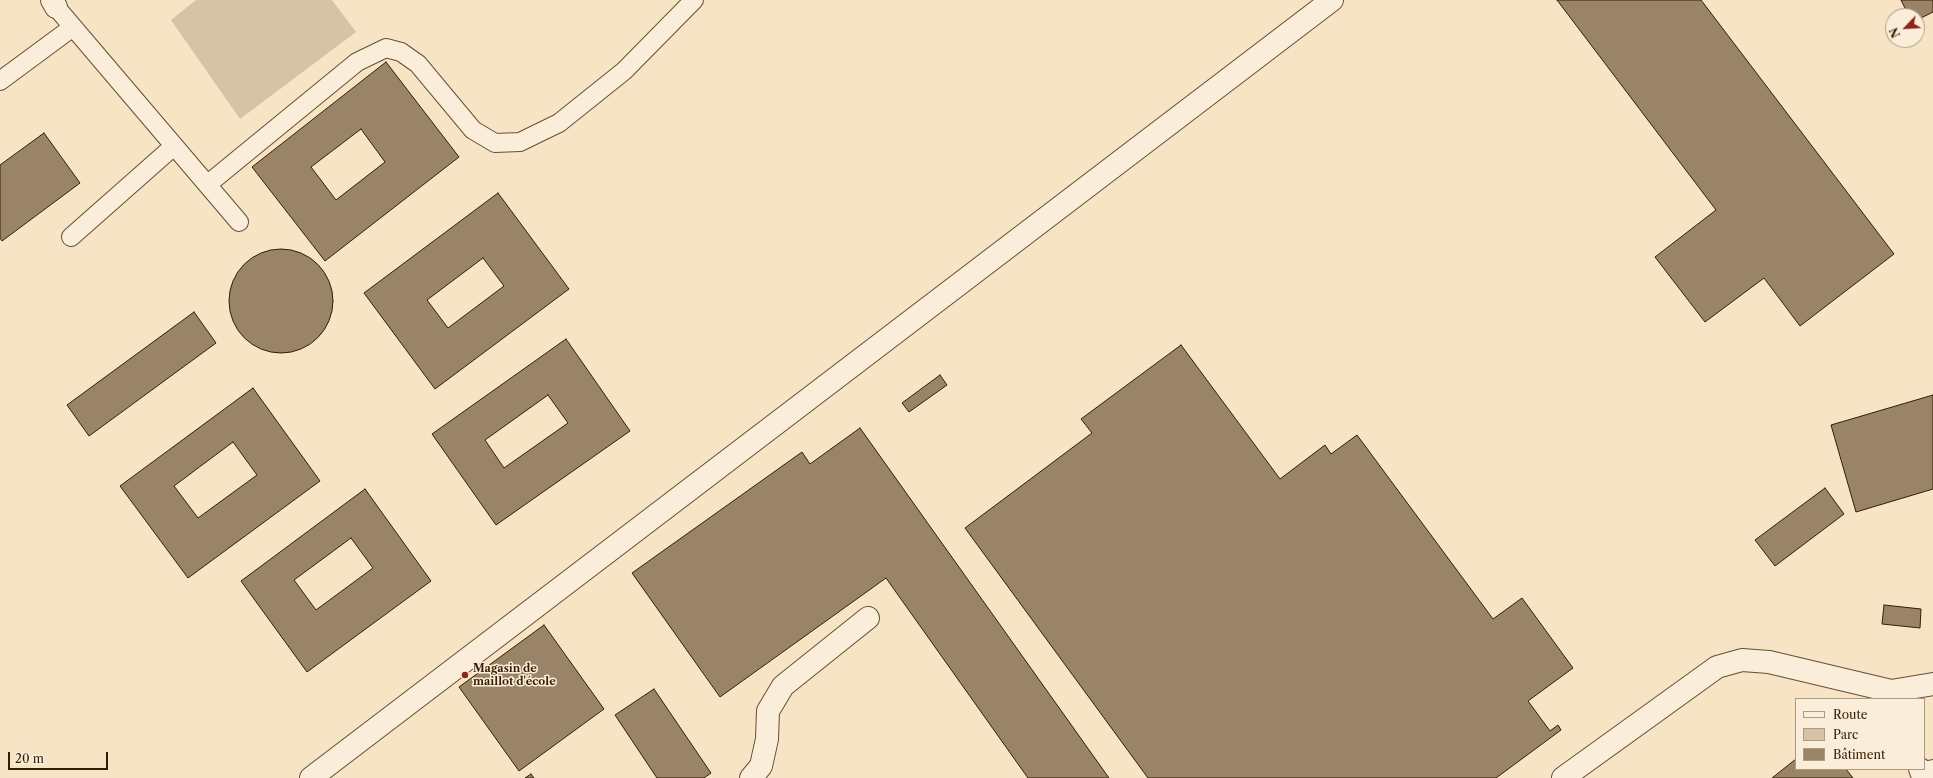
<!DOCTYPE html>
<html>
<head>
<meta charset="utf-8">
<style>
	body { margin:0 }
	#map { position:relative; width:1933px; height:778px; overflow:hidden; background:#f7e4c5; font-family:"Libre Caslon Text",serif }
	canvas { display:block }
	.legend { position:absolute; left:1795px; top:698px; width:130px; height:72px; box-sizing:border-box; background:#faedd9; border:1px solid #ac9a83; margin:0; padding:5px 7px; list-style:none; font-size:12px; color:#361d01 }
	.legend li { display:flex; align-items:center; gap:8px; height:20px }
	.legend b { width:20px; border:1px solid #ac9a83 }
	.north { position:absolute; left:1885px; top:8px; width:40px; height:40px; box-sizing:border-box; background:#faedd9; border:1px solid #ac9a83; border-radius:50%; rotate:245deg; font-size:11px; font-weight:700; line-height:16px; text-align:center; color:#361d01 }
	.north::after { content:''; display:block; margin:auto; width:14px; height:18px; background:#8f2418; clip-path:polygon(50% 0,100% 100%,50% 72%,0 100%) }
	.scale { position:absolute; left:8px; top:752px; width:100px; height:18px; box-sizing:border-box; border:2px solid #361d01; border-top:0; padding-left:5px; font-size:12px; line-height:14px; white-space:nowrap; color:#361d01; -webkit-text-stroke:3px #faedd9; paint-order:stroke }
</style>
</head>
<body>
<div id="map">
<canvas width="1933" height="778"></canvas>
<ul class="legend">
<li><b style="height:5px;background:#faedd9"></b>Route</li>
<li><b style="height:11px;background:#d6c2a4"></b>Parc</li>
<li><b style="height:11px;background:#9a8467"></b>Bâtiment</li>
</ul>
<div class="north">N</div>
<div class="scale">20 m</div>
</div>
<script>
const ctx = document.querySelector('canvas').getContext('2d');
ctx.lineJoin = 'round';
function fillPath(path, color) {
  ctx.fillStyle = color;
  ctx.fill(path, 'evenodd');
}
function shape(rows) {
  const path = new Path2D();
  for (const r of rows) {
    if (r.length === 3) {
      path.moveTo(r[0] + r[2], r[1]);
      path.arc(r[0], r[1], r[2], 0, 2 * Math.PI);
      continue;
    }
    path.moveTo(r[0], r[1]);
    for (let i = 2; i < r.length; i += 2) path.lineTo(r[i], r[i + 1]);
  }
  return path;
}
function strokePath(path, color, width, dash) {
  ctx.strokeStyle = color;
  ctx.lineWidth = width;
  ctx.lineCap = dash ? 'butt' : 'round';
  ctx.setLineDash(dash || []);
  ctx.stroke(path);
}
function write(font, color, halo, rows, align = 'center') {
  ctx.font = font + ' "Libre Caslon Text",serif';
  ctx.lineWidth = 3;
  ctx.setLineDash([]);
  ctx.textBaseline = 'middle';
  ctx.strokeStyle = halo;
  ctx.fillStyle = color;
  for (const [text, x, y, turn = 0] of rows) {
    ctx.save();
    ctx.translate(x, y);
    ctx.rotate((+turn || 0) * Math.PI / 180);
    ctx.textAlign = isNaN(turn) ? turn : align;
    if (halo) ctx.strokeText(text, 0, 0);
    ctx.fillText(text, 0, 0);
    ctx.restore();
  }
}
fillPath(shape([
	[196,0,332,0,356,32,240,119,171,20]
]), '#d6c2a4');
const building = shape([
	[1557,0,1701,0,1894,254,1800,326,1764,278,1705,322,1655,257,1716,210,1557,0],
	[1901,0,1933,0,1933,12,1917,20,1917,16,1909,16,1901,0],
	[386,62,459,157,325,261,252,167,386,62],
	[361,129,385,162,336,200,311,167,361,129],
	[44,133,80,183,2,241,0,238,0,165,44,133],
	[498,193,569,289,435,389,364,293,498,193],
	[483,258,504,286,448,328,427,300,483,258],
	[281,301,52],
	[194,312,216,343,89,436,67,405,194,312],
	[566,339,630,431,496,525,432,434,566,339],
	[548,395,568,423,504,468,485,440,548,395],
	[1181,345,1280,479,1325,445,1331,454,1357,435,1493,619,1522,598,1573,668,1528,701,1550,731,1558,725,1561,730,1496,778,1148,778,965,528,1092,433,1081,419,1181,345],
	[940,375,947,385,909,412,902,403,940,375],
	[253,388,320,481,188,578,120,486,253,388],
	[233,442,257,475,198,518,174,486,233,442],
	[1933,395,1933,489,1856,512,1831,425,1933,395],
	[860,428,1109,778,1028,778,886,578,720,697,632,573,802,452,810,464,860,428],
	[1825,488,1844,514,1775,566,1755,540,1825,488],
	[365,489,431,581,307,672,241,581,365,489],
	[351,538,373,568,316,610,294,580,351,538],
	[1884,605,1921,609,1920,628,1882,624,1884,605],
	[544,625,604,709,519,771,459,687,544,625],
	[654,689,711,773,704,778,657,778,615,715,654,689],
	[1796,759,1796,769,1846,769,1853,778,1772,778,1796,759],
	[531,774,534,778,525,778,531,774]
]);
fillPath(building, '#9a8467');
strokePath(building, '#361d01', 1);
const service = shape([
	[56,7,239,222],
	[0,81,73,27],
	[208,184,357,62,386,48,401,52,418,64,473,130,495,143,520,142,559,123,624,71,694,0],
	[71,237,174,146]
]);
const minor = shape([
	[52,0,56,7],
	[311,778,1332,0],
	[751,778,761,766,767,739,768,711,783,686,868,618],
	[1563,778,1717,667,1742,660,1769,662,1891,691]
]);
const tertiary = shape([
	[1894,699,1891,691,1933,684],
	[1920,769,1922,774,1933,771]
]);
strokePath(service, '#664f32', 20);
strokePath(minor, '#664f32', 24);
strokePath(tertiary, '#664f32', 24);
strokePath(service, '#faedd9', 18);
strokePath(minor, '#faedd9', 22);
strokePath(tertiary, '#faedd9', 22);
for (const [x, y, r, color] of [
	[465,675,4,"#8f2418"]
]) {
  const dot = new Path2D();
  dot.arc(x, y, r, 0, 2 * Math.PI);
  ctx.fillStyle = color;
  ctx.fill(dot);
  strokePath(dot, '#faedd9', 1.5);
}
write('bold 11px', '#361d01', '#faedd9', [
	["Magasin de",473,669],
	["maillot d'école",473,682]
], 'left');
</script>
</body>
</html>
